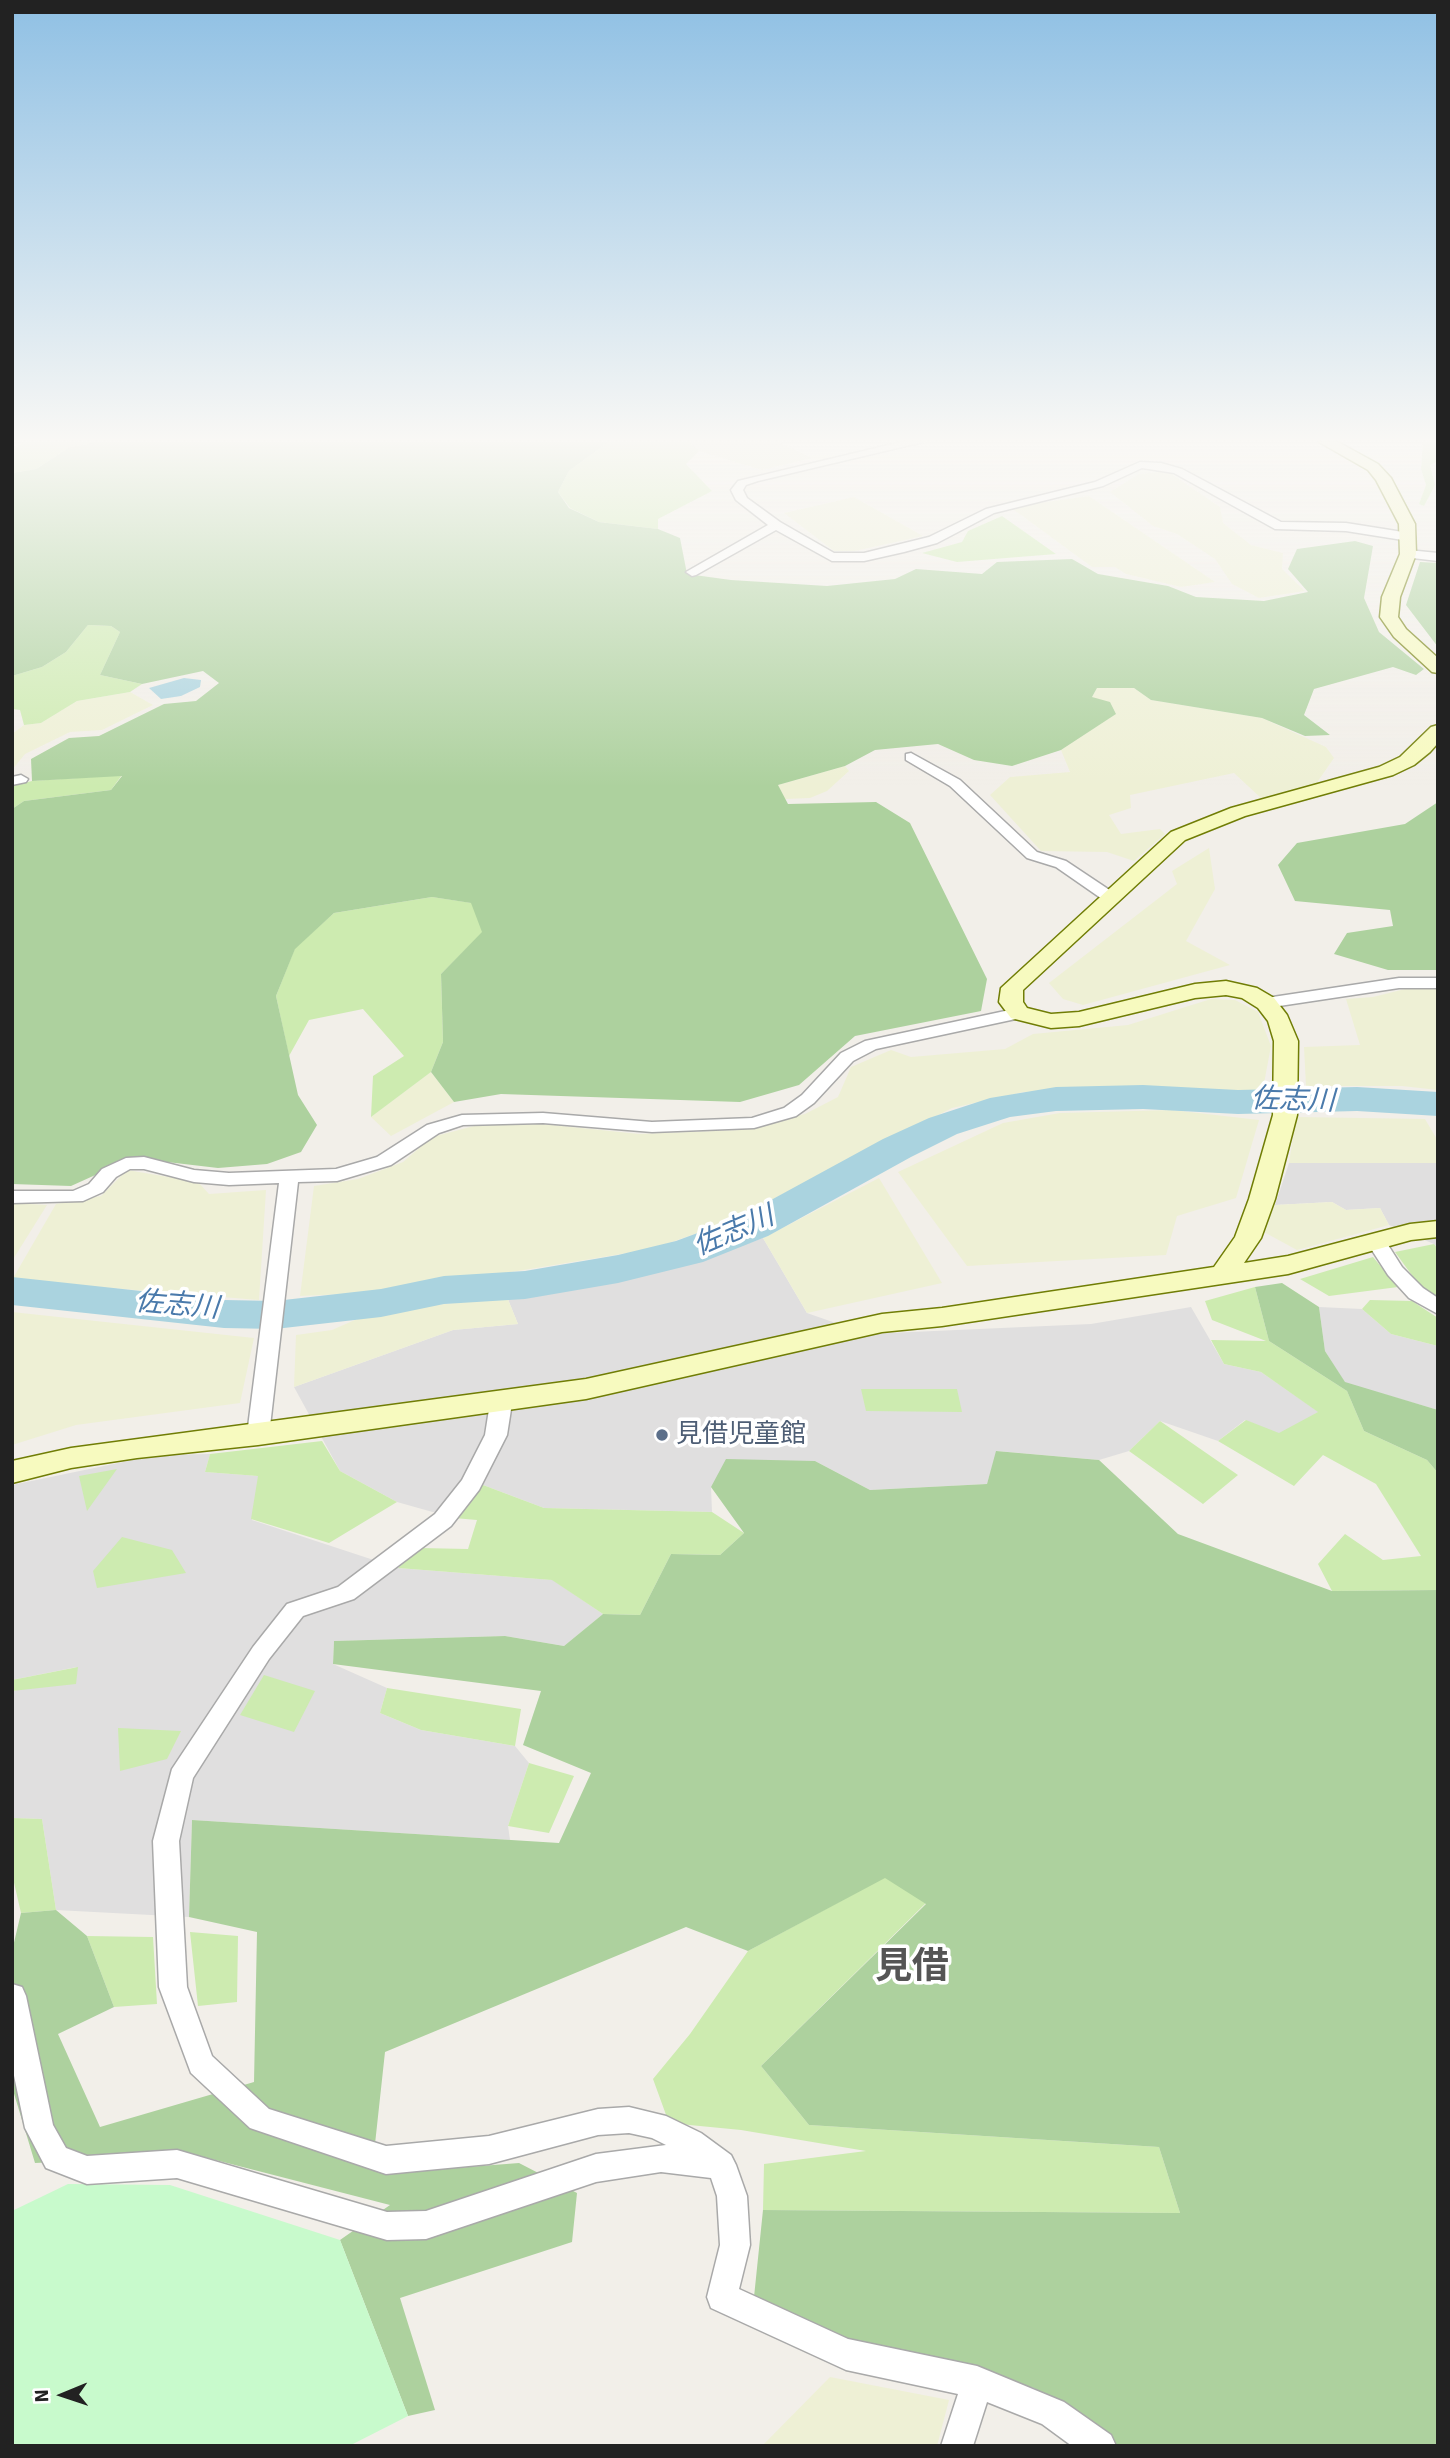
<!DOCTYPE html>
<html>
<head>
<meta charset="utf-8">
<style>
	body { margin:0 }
	#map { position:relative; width:1450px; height:2458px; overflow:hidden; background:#f2efe9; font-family:Signika,sans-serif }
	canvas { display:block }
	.frame { position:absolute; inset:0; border:14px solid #222; pointer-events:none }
	.north { position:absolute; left:28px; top:2360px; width:70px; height:70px; -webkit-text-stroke:5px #fff; paint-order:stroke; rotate:268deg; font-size:19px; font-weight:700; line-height:28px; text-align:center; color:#222 }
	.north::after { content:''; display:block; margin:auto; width:24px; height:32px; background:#222; clip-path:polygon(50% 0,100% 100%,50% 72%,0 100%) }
</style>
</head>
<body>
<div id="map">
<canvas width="1450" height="2458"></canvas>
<div class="frame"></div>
<div class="north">N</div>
</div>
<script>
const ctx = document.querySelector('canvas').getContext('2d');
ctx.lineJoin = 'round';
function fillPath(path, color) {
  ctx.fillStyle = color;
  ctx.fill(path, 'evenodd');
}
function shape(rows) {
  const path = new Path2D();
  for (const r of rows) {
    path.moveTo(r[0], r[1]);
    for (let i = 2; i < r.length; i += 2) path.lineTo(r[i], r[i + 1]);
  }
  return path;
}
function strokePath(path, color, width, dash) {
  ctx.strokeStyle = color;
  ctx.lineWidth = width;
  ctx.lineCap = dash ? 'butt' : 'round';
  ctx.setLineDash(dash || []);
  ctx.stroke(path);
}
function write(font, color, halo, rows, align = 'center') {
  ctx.font = font + ' Signika,"Noto Sans JP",sans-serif';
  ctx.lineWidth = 7;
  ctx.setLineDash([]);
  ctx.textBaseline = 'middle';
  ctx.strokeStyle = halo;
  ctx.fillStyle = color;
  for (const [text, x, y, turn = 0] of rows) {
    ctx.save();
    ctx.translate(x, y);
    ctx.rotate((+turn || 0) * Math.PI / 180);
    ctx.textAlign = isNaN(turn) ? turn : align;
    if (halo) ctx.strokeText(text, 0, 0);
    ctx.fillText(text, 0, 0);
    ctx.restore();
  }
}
fillPath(shape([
	[1289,1163,1438,1163,1438,1249,1434,1244,1389,1225,1380,1208,1346,1210,1332,1202,1275,1205],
	[763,1238,807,1313,867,1334,1091,1324,1191,1307,1224,1364,1261,1372,1319,1412,1279,1434,1245,1420,1218,1441,1160,1421,1129,1451,1099,1460,997,1451,987,1484,870,1490,815,1461,711,1487,712,1512,544,1508,483,1485,454,1518,397,1502,340,1471,294,1387,453,1330,518,1324,507,1297,693,1263],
	[1319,1307,1362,1309,1391,1334,1438,1346,1438,1410,1345,1383,1325,1351],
	[210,1454,205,1472,259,1476,252,1520,398,1568,553,1580,603,1614,564,1646,505,1636,334,1641,333,1664,387,1688,380,1713,421,1730,515,1746,529,1763,508,1826,510,1840,192,1820,189,1917,56,1910,42,1819,12,1818,12,1692,77,1667,12,1680,12,1485,157,1455]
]), '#e0dfdf');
fillPath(shape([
	[689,442,779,442,812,458,762,470,699,451],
	[1167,471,1220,507,1223,523,1251,545,1283,553,1282,569,1305,591,1259,598,1232,584,1215,559,1177,534,1153,526,1110,492,1139,474],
	[1089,496,1215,582,1181,587,1126,574,1115,567,1092,567,1010,507],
	[854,497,923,536,855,551,834,551,784,513],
	[1097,688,1134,688,1151,700,1262,718,1326,747,1334,758,1316,784,1262,799,1234,773,1130,795,1131,808,1109,815,1121,834,1160,829,1165,834,1134,861,1107,852,1041,851,990,795,1010,777,1070,772,1061,750,1115,714,1092,697],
	[130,692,153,705,102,730,70,732,25,754,12,770,12,734,24,725,41,723,77,701],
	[845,766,849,771,827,791,810,798,785,799,778,785],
	[1209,848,1215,889,1186,941,1230,965,1083,1005,1063,999,1049,983,1177,884,1172,871],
	[1417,986,1438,989,1438,1090,1402,1086,1306,1086,1304,1047,1360,1045,1346,999,1373,997],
	[1211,999,1235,1000,1258,1012,1271,1046,1262,1094,1122,1090,1024,1092,952,1108,726,1223,652,1249,389,1292,300,1296,314,1186,358,1179,403,1162,432,1137,478,1125,533,1123,639,1134,740,1130,805,1114,838,1097,851,1067,891,1050,911,1057,1005,1049,1033,1034,1128,1025],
	[431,1072,454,1102,391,1136,371,1117],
	[1172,1110,1259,1120,1236,1198,1177,1216,1166,1255,967,1266,898,1172,1003,1123,1060,1113],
	[1296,1117,1425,1119,1438,1141,1438,1163,1289,1163],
	[127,1170,198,1182,209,1194,266,1190,259,1300,12,1280,56,1204,101,1196],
	[879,1178,942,1283,807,1313,763,1238],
	[1332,1202,1346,1210,1380,1208,1389,1225,1297,1250,1262,1231,1275,1205],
	[12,1203,47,1205,12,1261],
	[507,1297,518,1324,453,1330,294,1387,296,1335,332,1330,373,1312],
	[12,1312,254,1338,240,1403,76,1425,12,1445],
	[830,2377,949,2400,937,2446,762,2446]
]), '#eef0d5');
fillPath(shape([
	[24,442,100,442,70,447,36,469,12,473,12,451],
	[608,442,689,442,699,451,686,464,712,491,658,519,658,529,599,522,570,508,558,492,569,471],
	[1423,442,1438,442,1438,461,1430,465,1435,485,1424,506,1419,504,1426,485,1421,469],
	[1002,516,1056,554,957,562,922,553,962,542,968,531],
	[88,625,111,626,120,632,100,675,142,684,130,692,77,701,41,723,24,725,20,710,12,709,12,676,42,667,66,652],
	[122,775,111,790,24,801,12,809,12,786,32,781],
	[432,897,472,903,483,932,441,974,443,1042,431,1072,371,1117,373,1076,404,1056,363,1009,309,1020,289,1056,276,996,295,948,334,913],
	[1434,1244,1438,1249,1438,1301,1427,1296,1395,1252],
	[1373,1257,1398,1287,1329,1296,1300,1279],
	[1255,1287,1269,1341,1347,1391,1364,1431,1427,1460,1438,1473,1438,1590,1332,1591,1318,1564,1345,1534,1383,1560,1421,1556,1376,1484,1323,1455,1294,1486,1218,1441,1246,1420,1279,1433,1318,1412,1261,1372,1224,1364,1211,1340,1266,1341,1212,1320,1205,1301],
	[1370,1300,1412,1301,1438,1318,1438,1346,1391,1334,1362,1309],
	[861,1389,957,1389,962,1412,866,1411],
	[1160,1421,1238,1475,1203,1504,1129,1451],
	[322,1441,340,1471,397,1502,329,1543,251,1519,258,1476,205,1472,210,1454],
	[117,1469,87,1511,79,1476],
	[483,1485,544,1508,712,1512,744,1533,720,1555,671,1554,640,1615,603,1614,552,1580,398,1568,420,1548,468,1549,477,1520,454,1518],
	[122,1537,172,1550,186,1573,97,1588,93,1571],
	[78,1667,76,1684,12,1691,12,1680],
	[264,1675,315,1691,294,1732,240,1715],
	[387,1688,521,1709,515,1746,421,1730,380,1713],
	[118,1728,119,1728,181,1731,167,1759,120,1771],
	[529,1763,574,1776,549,1833,508,1826],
	[12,1818,42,1819,56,1910,21,1913,12,1874],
	[885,1877,926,1903,761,2066,809,2125,1159,2147,1180,2213,763,2210,764,2164,866,2151,741,2130,669,2123,653,2079,690,2034,748,1951],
	[190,1932,238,1936,237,2002,198,2006],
	[87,1936,153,1937,157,2004,114,2007]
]), '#cdebb0');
fillPath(shape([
	[100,442,608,442,569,471,558,492,569,508,599,522,658,529,680,538,687,574,731,580,827,586,895,579,916,569,982,574,997,562,1072,559,1098,574,1168,586,1196,597,1264,601,1308,592,1288,569,1297,549,1355,541,1373,546,1364,598,1379,632,1424,669,1416,675,1393,667,1314,689,1304,715,1330,735,1305,736,1262,718,1151,700,1134,688,1097,688,1092,697,1110,702,1116,714,1061,750,1012,766,974,760,938,744,875,750,845,766,778,785,788,804,876,802,910,823,987,979,981,1011,855,1036,799,1085,740,1102,501,1094,454,1102,431,1072,443,1042,441,974,482,932,471,903,432,897,334,913,295,949,276,996,298,1095,317,1125,301,1152,267,1164,218,1168,133,1158,71,1186,12,1184,12,809,24,801,111,790,122,776,32,781,31,759,69,738,99,736,164,704,196,701,219,683,203,671,142,684,100,675,120,632,111,626,88,625,66,652,42,667,12,676,12,473,36,469,70,447],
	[1420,562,1438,563,1438,647,1406,605],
	[1438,802,1438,970,1388,970,1334,954,1347,933,1393,926,1390,910,1295,901,1278,865,1297,843,1405,824],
	[1282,1283,1319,1307,1325,1351,1345,1382,1438,1410,1438,1473,1427,1460,1364,1431,1347,1391,1269,1341,1255,1287],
	[996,1451,1099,1460,1178,1534,1332,1591,1438,1590,1438,2446,1115,2446,1034,2388,840,2342,754,2297,763,2210,1180,2213,1159,2147,809,2125,761,2066,926,1904,885,1878,748,1951,686,1927,385,2052,375,2144,404,2172,519,2163,577,2193,572,2242,400,2298,435,2410,408,2416,340,2240,390,2205,196,2155,35,2163,12,2087,12,1951,21,1913,56,1910,87,1936,114,2007,58,2034,100,2127,254,2082,257,1932,189,1917,192,1820,559,1843,591,1773,523,1745,541,1691,333,1664,334,1641,505,1636,564,1646,603,1614,640,1615,671,1554,720,1555,744,1533,711,1487,726,1459,815,1461,870,1490,987,1484]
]), '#add19e');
fillPath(shape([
	[68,2184,170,2185,340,2240,408,2416,349,2446,12,2446,12,2211]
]), '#c8facc');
fillPath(shape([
	[184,678,201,680,200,687,181,696,161,699,149,688]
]), '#aad3df');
fillPath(shape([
	[1143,1085,1238,1090,1357,1087,1438,1092,1438,1116,1357,1111,1238,1114,1143,1109,1056,1111,1010,1117,957,1134,911,1157,768,1236,703,1262,618,1283,525,1299,444,1304,381,1317,275,1329,224,1328,12,1305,12,1277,224,1300,275,1301,381,1289,444,1276,525,1271,618,1255,676,1241,738,1218,883,1139,929,1118,990,1098,1056,1087,1143,1085]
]), '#aad3df');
const street = shape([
	[901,442,923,442,758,481,746,485,743,490,747,498,780,522,834,553,864,553,929,537,986,509,1095,482,1140,462,1161,463,1182,469,1281,522,1346,523,1409,533,1415,537,1409,541,1346,531,1275,529,1174,473,1142,468,1103,486,994,513,937,543,904,552,864,561,832,561,776,530,696,575,692,576,686,572,768,525,736,500,731,490,738,481,901,442],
	[1408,550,1438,553,1438,561,1404,557,1404,551,1408,550],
	[911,753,960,780,1037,852,1066,861,1117,895,1119,898,1117,901,1105,901,1056,867,1027,858,950,786,906,760,906,754,911,753],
	[21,775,28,779,26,782,12,785,12,777,21,775],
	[1399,978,1438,978,1438,988,1399,988,1266,1008,1258,1003,1266,998,1399,978],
	[1019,1008,1025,1009,1027,1013,1025,1017,876,1049,853,1061,814,1103,796,1116,754,1128,652,1132,543,1123,463,1125,439,1133,391,1165,337,1181,298,1182,269,1435,266,1440,258,1442,250,1440,247,1435,279,1183,229,1185,194,1182,144,1169,130,1169,116,1177,103,1192,83,1201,12,1203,12,1191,73,1191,89,1184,102,1169,126,1158,144,1157,194,1170,229,1173,336,1169,377,1157,427,1125,462,1115,543,1113,652,1122,752,1118,784,1108,802,1095,841,1053,865,1041,1019,1008],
	[1376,1235,1383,1237,1402,1267,1423,1288,1438,1298,1438,1314,1409,1298,1388,1275,1366,1241,1369,1237,1376,1235],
	[501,1396,508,1398,512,1403,507,1435,479,1490,451,1526,354,1599,303,1616,269,1659,193,1778,179,1841,187,1987,212,2056,269,2109,386,2146,489,2136,598,2109,629,2107,666,2116,701,2133,731,2155,736,2165,747,2196,750,2245,739,2289,848,2339,977,2366,1064,2402,1111,2435,1116,2446,1072,2446,1042,2424,987,2402,973,2446,941,2446,958,2394,846,2370,711,2308,707,2297,720,2245,717,2196,711,2178,661,2172,596,2182,426,2239,387,2240,177,2178,87,2184,46,2168,25,2128,12,2066,12,1984,22,1987,26,1996,53,2125,66,2148,87,2156,177,2150,387,2212,426,2211,596,2154,666,2145,652,2138,629,2133,598,2135,489,2164,386,2174,250,2128,191,2073,159,1987,153,1841,172,1769,253,1647,287,1604,338,1587,435,1514,462,1480,485,1435,490,1403,494,1398,501,1396]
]);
const secondary = shape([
	[1319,442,1338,442,1378,464,1391,478,1415,524,1416,554,1400,597,1398,617,1406,629,1438,658,1438,673,1432,672,1394,637,1380,617,1382,597,1400,554,1399,524,1376,480,1368,470,1319,442],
	[1438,725,1438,743,1430,752,1414,765,1393,775,1245,816,1185,840,1023,990,1023,1002,1027,1008,1051,1014,1079,1012,1195,984,1226,981,1257,988,1274,998,1287,1015,1298,1041,1297,1115,1275,1199,1261,1238,1244,1263,1288,1256,1410,1224,1438,1221,1438,1237,1411,1240,1288,1274,942,1326,882,1332,586,1399,258,1445,137,1458,71,1468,12,1483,12,1461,71,1448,586,1379,882,1314,942,1308,1214,1267,1235,1237,1249,1199,1273,1115,1274,1041,1268,1021,1258,1008,1242,998,1226,995,1195,998,1079,1026,1051,1028,1011,1018,999,1002,1001,988,1171,832,1231,808,1379,767,1400,757,1431,727,1438,725]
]);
strokePath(street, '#a9a9a9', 3);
strokePath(secondary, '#707d05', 3);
fillPath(street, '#fff');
fillPath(secondary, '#f7fabf');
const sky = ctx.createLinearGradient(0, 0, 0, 787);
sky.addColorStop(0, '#8fc0e4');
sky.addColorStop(0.56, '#f9f8f5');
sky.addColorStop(1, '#f9f8f500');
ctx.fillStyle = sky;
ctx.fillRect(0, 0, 1450, 787);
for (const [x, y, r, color] of [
	[662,1435,7,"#5c6f8a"]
]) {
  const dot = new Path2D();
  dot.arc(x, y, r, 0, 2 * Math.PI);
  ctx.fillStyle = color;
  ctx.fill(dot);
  strokePath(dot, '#fff', 2.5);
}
write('26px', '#4e5e75', '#fff', [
	["見借児童館",676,1435]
], 'left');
write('italic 28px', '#4a7aab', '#fff', [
	["佐志川",1293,1101,2],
	["佐志川",734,1232,-23],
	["佐志川",177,1306,5]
]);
write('bold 37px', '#555', '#fff', [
	["見借",912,1968]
]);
</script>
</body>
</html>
